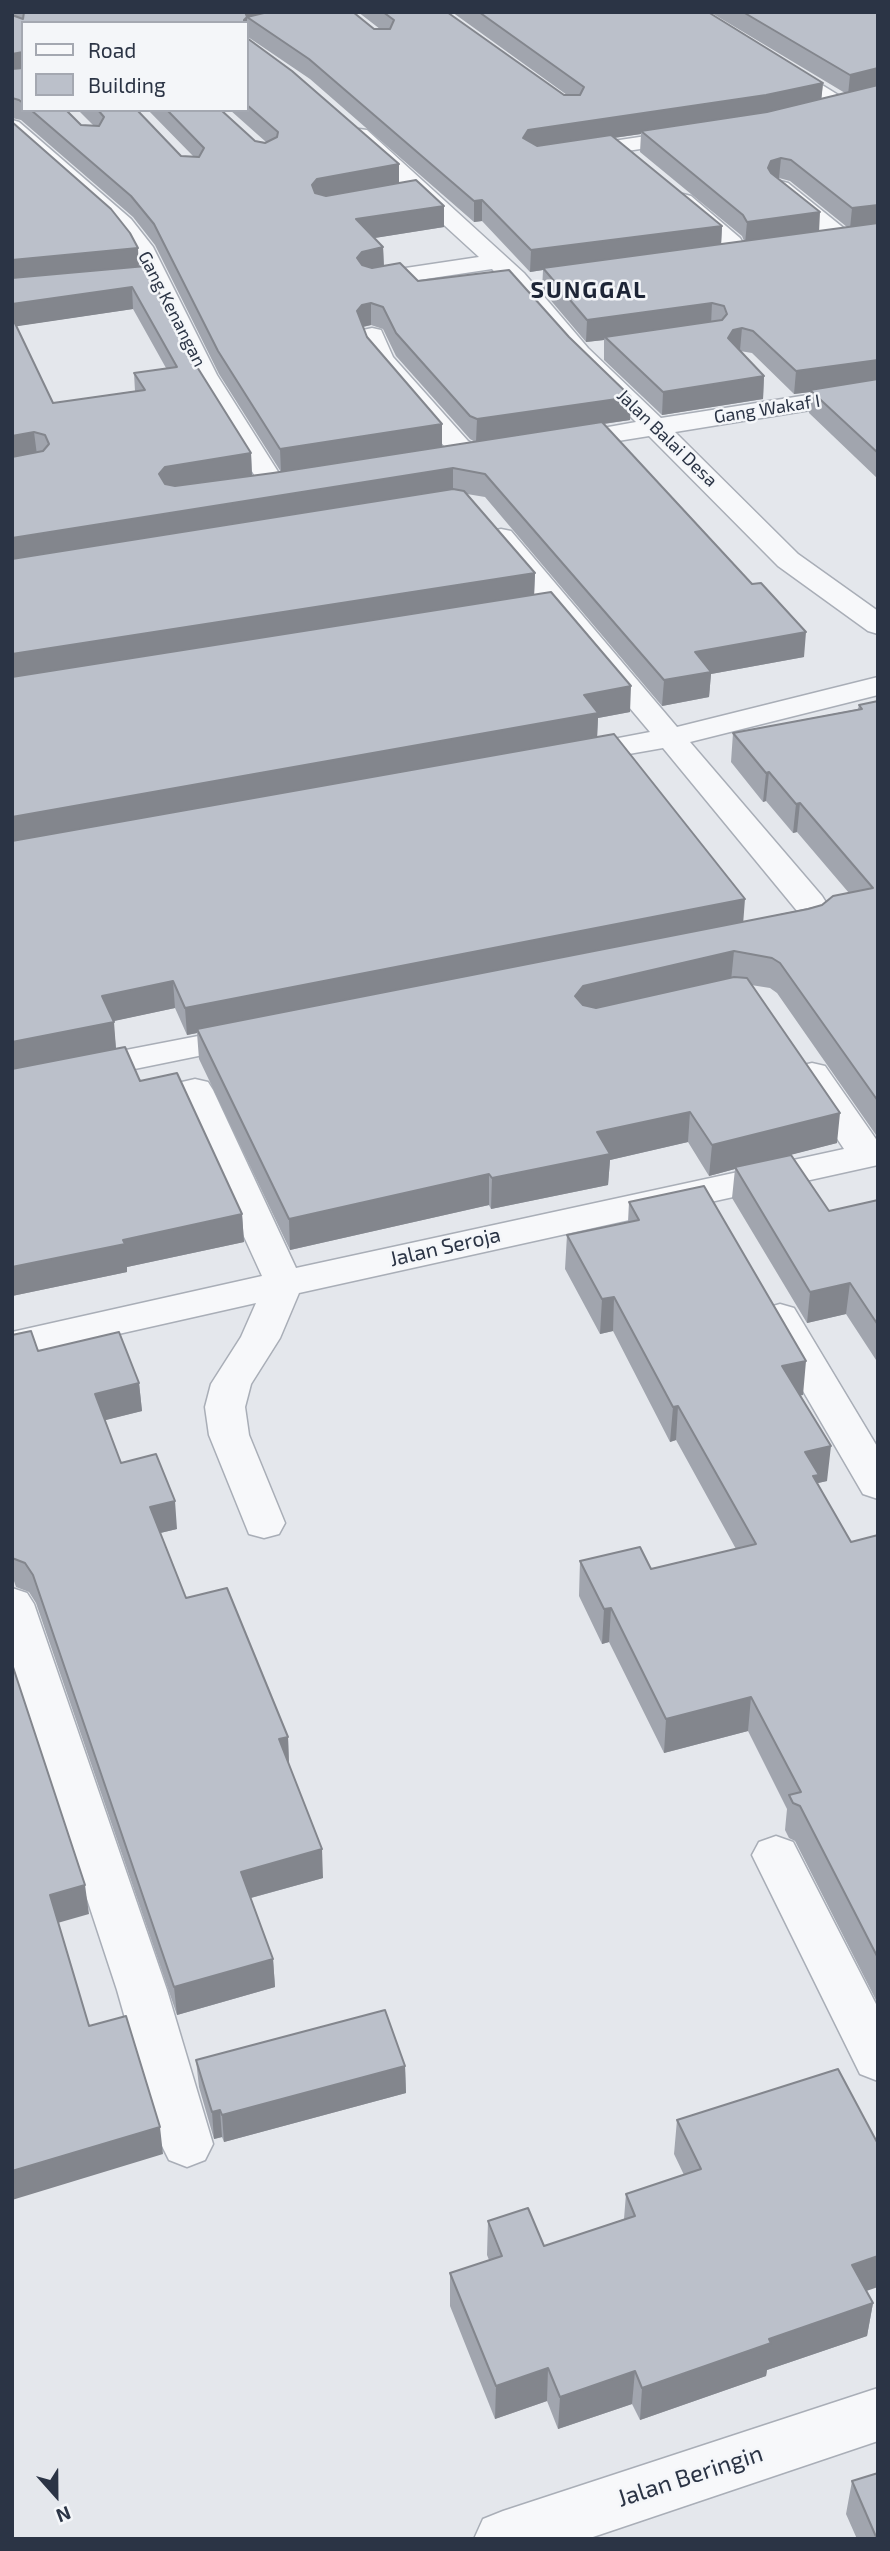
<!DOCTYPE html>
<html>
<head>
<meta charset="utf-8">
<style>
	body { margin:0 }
	#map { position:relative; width:890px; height:2551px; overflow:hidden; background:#e4e7ec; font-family:"Exo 2",sans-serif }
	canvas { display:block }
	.frame { position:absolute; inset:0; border:14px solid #2b3445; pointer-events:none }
	.legend { position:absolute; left:21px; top:21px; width:228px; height:91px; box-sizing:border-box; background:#f4f6f9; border:2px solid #a4a8b1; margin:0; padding:9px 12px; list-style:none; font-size:21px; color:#2b3445 }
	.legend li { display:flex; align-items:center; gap:14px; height:35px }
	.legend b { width:35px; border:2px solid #a4a8b1 }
	.north { position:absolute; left:21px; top:2460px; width:70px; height:70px; -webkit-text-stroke:5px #f4f6f9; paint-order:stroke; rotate:159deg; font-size:19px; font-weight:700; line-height:28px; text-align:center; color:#2b3445 }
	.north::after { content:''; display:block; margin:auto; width:24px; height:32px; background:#2b3445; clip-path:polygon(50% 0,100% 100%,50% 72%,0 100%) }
</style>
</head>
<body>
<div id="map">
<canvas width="890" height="2551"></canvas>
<div class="frame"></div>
<ul class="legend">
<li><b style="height:9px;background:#f7f8fa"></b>Road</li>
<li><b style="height:19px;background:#bbc0ca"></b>Building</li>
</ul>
<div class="north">N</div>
</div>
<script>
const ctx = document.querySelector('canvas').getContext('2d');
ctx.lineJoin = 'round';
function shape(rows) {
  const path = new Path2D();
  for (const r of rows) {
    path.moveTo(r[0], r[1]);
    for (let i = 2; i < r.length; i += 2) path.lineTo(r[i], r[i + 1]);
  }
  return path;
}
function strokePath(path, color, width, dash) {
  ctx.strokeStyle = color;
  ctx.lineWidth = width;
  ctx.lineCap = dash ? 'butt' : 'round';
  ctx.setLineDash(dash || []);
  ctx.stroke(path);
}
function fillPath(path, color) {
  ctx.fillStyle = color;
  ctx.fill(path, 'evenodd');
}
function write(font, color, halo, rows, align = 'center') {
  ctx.font = font + ' "Exo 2",sans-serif';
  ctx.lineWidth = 5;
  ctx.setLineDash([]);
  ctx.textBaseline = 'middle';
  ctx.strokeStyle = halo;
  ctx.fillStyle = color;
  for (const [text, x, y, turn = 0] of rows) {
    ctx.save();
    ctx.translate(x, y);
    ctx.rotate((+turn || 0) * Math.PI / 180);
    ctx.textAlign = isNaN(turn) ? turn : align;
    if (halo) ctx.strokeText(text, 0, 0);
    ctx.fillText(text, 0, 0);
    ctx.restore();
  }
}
const minor = shape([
	[680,12,704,12,856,106,846,112,839,110,680,12],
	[12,120,19,122,131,219,153,247,217,375,287,486,283,492,274,494,265,492,261,486,193,375,134,253,115,229,12,137,12,120],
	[359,129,367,130,524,273,588,348,661,418,878,384,878,399,675,432,798,554,878,611,878,634,868,631,778,566,649,436,562,450,553,447,549,442,553,437,636,422,570,358,492,269,372,287,364,285,360,280,364,275,372,273,479,257,351,140,348,135,359,129],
	[693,129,701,130,704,135,701,140,573,159,562,153,573,147,693,129],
	[780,181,788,183,851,234,854,239,851,244,835,244,772,193,769,188,772,183,780,181],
	[683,194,691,196,740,238,743,243,740,248,724,248,675,206,672,201,683,194],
	[372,328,381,330,393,357,468,441,476,445,515,445,519,451,515,457,472,461,450,453,370,359,360,335,363,330,372,328],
	[501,529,511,531,677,727,878,677,878,695,690,742,822,896,832,912,824,929,776,942,764,939,759,932,764,925,797,916,798,912,663,748,572,764,561,761,557,755,561,749,650,732,491,543,487,537,491,531,501,529],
	[250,1026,262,1029,267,1036,262,1043,12,1094,12,1072,250,1026],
	[812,1063,825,1066,878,1142,878,1165,299,1293,280,1338,251,1384,245,1407,249,1435,285,1523,279,1534,264,1538,249,1534,209,1435,205,1407,211,1384,241,1337,256,1303,12,1358,12,1332,262,1276,177,1090,182,1082,195,1079,208,1082,213,1090,296,1268,844,1149,794,1074,799,1066,812,1063],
	[780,1304,794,1308,878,1448,878,1499,863,1494,760,1317,766,1308,780,1304],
	[12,1588,27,1593,34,1604,167,1990,213,2144,205,2160,187,2167,169,2160,161,2144,117,1990,12,1671,12,1588],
	[776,1836,793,1842,878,2008,878,2081,860,2074,752,1855,759,1842,776,1836],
	[878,2388,878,2441,587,2539,474,2539,483,2519,503,2511,878,2388]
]);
strokePath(minor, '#a9aeb7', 3);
fillPath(minor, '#f7f8fa');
fillPath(shape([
	[12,12,353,12,374,29,380,29,358,12,447,12,564,95,567,95,452,12,708,12,823,83,821,99,845,93,710,12,878,12,878,479,809,413,810,392,794,394,752,353,740,351,764,376,763,399,662,415,604,360,604,340,586,342,542,290,543,270,530,272,482,221,474,222,310,79,248,37,247,20,247,37,247,23,23,23,23,110,66,110,81,125,94,126,78,110,137,110,181,156,193,156,148,110,221,110,255,141,266,142,230,110,247,110,247,38,399,164,399,183,444,227,374,238,383,247,384,266,418,281,569,337,631,397,630,420,604,424,804,657,711,674,709,697,662,706,485,497,467,494,535,573,534,595,630,712,598,718,597,737,743,922,822,905,849,893,797,832,793,833,766,801,763,802,731,762,733,733,858,709,859,705,878,701,878,1134,876,1135,777,993,770,988,751,985,837,1143,781,1157,829,1211,878,1200,878,1363,846,1314,807,1323,732,1198,735,1169,709,1176,688,1142,610,1160,608,1185,491,1209,489,1205,290,1250,199,1059,197,1033,187,1035,175,1008,113,1021,116,1048,242,1214,244,1242,127,1267,127,1272,12,1296,12,122,139,267,189,354,251,453,252,476,281,472,219,374,155,245,133,217,21,120,12,118],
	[641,134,640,152,742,236,744,241,721,244,722,226,614,138],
	[779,178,790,181,847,227,819,231,778,179],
	[133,309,166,368,134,373,135,391,53,403,16,326],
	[371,325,383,329,396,356,470,439,475,442,442,447,442,424,367,337,363,327],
	[629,1202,803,1395,800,1395,827,1481,818,1483,818,1485,851,1542,878,1535,878,2004,795,1841,789,1838,785,1830,787,1809,748,1731,664,1753,609,1642,602,1644,579,1596,580,1561,651,1569,736,1549,676,1440,670,1442,613,1331,600,1334,565,1269,567,1235,628,1222],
	[12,1335,38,1351,139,1383,142,1411,105,1420,121,1463,177,1529,160,1533,186,1598,288,1737,289,1765,323,1878,251,1898,273,1959,275,1987,177,2015,36,1603,29,1592,16,1587,12,1575],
	[196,2060,405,2066,406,2093,224,2142,222,2137,214,2139,199,2087],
	[677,2120,866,2291,873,2303,867,2336,767,2370,766,2376,640,2420,632,2404,558,2429,547,2401,495,2419,450,2306,450,2273,489,2260,487,2255,488,2221,544,2246,624,2219,626,2194,684,2175,674,2154],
	[852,2481,878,2539,857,2539,846,2514]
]), '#a1a5ae');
fillPath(shape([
	[241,12,279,12,247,17,247,37,247,23,244,23],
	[23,52,23,72,12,74,12,54],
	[878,68,878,87,848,95,850,75],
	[823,83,821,103,765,115,641,131,641,134,528,150,523,138,528,130],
	[781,158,779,178,770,182,768,168,771,161],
	[399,164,399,185,318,200,312,185,317,179],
	[482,200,482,221,474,222,474,201],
	[878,205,878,226,850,229,852,208],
	[444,206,444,227,356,241,356,219],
	[820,212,819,233,745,244,747,222],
	[722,226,721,247,543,268,543,270,530,272,531,250],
	[383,247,384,269,362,273,357,258,362,252],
	[138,248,139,270,12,282,12,260],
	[132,287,133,309,12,327,12,304],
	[371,303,371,325,362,327,357,311,362,305],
	[712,303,711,325,605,337,604,340,586,342,587,320],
	[742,328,740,350,728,338,733,330],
	[878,360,878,382,810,390,810,392,794,394,796,371],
	[764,376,763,399,662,415,663,392],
	[631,397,630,420,476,442,477,419],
	[442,424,442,447,281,472,280,449],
	[34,432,37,455,12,460,12,436],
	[251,453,252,477,167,490,159,474,165,467],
	[453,468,453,491,12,563,12,538],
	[535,573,534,597,12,679,12,654],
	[806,632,804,657,711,674,709,697,662,706,664,680,695,652],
	[631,686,630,712,598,718,597,739,12,843,12,817,584,695],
	[769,772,766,801,763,802,766,773],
	[800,803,797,832,793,833,796,804],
	[745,899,743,925,197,1029,197,1033,187,1035,185,1008],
	[734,951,731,981,581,1016,575,996,583,986],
	[173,981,175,1008,105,1023,102,996],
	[114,1022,116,1049,12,1070,12,1042],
	[690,1112,688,1142,610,1160,608,1185,491,1209,492,1178,597,1132],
	[840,1113,837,1143,736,1169,735,1167,735,1169,709,1176,712,1145],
	[489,1174,489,1205,290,1250,289,1219],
	[242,1214,244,1242,127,1267,127,1272,12,1296,12,1267,123,1240],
	[850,1283,846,1314,807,1323,810,1292],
	[614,1297,613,1331,600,1334,602,1299],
	[806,1361,803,1395,778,1400,782,1366],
	[139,1383,142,1411,98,1422,95,1394],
	[678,1406,676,1440,670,1442,673,1407],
	[831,1446,827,1481,818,1483,815,1509,805,1452],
	[175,1501,177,1529,152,1535,150,1507],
	[611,1608,609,1642,602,1644,604,1609],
	[751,1697,748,1731,664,1753,666,1719],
	[288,1737,289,1765,279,1739],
	[322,1849,323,1878,243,1900,241,1872],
	[85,1885,89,1914,54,1924,50,1895],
	[273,1959,275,1987,177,2015,174,1987],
	[405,2066,406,2093,224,2142,222,2115],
	[220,2110,222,2137,214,2139,212,2112],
	[160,2127,163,2154,12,2200,12,2171],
	[878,2256,878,2287,846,2298,852,2265],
	[873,2303,867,2336,767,2370,766,2376,640,2420,642,2388,769,2339],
	[548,2368,547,2401,495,2419,496,2386],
	[635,2371,632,2404,558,2429,560,2397]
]), '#83868d');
const building = shape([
	[24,12,245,12,247,17,244,20,244,23,23,23,23,52,12,54,12,15,23,19,24,12],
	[268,12,353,12,374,29,390,29,394,20,383,12,447,12,564,95,580,95,584,87,479,12,708,12,823,83,766,95,528,130,523,138,537,146,611,135,722,226,531,250,482,200,474,201,309,59,247,17,268,12],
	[743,12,878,12,878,68,850,75,743,12],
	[247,38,292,71,399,164,317,179,312,185,315,193,326,196,416,180,444,206,356,219,383,247,362,252,357,258,362,265,372,268,400,263,418,281,509,270,569,337,631,397,477,419,470,416,396,333,383,307,371,303,362,305,357,311,367,337,442,424,280,449,218,351,154,224,131,196,31,110,66,110,81,125,99,126,104,117,98,110,137,110,181,156,199,157,204,148,167,110,221,110,255,141,265,143,277,137,278,132,247,105,247,38],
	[23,68,23,103,19,100,12,98,12,69,23,68],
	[878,85,878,205,852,208,791,160,781,158,771,161,768,168,771,173,820,212,747,222,743,215,641,131,767,112,878,85],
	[12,122,111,209,130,233,138,248,12,260,12,122],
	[878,223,878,360,796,371,753,331,742,328,733,330,728,338,764,376,663,392,605,337,722,320,727,314,724,306,712,303,587,320,543,268,878,223],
	[146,266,189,354,251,453,165,467,159,474,165,484,175,486,273,473,602,422,752,584,761,583,806,632,695,652,711,672,664,680,485,474,453,468,12,538,12,457,43,451,49,444,45,435,34,432,12,436,12,317,53,403,145,390,134,373,177,367,132,287,12,304,12,278,146,266],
	[878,379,878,453,810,390,878,379],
	[453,489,464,491,535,573,12,654,12,559,453,489],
	[551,592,631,686,584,695,598,713,12,817,12,677,551,592],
	[878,701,878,1101,780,963,772,958,734,951,583,986,575,996,583,1005,596,1008,734,977,747,978,840,1113,712,1145,690,1112,597,1132,610,1154,492,1178,489,1174,289,1219,197,1029,808,909,822,905,833,896,873,888,800,803,796,804,769,772,766,773,733,733,862,709,859,705,878,701],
	[614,734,745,899,185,1008,173,981,102,996,114,1022,12,1042,12,841,614,734],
	[125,1047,140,1081,177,1073,242,1214,123,1240,125,1244,12,1267,12,1069,125,1047],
	[791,1155,829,1211,878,1200,878,1325,850,1283,810,1292,735,1167,791,1155],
	[704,1186,806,1361,782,1366,831,1446,805,1452,819,1475,813,1476,851,1542,878,1535,878,1958,800,1806,793,1803,789,1795,801,1792,751,1697,666,1719,611,1608,604,1609,580,1561,640,1547,651,1569,756,1544,678,1406,673,1407,614,1297,602,1299,567,1235,639,1220,629,1202,704,1186],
	[31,1331,38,1351,119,1332,139,1383,95,1394,121,1463,156,1454,175,1501,150,1507,186,1598,227,1588,288,1737,279,1739,322,1849,241,1872,273,1959,174,1987,33,1575,25,1563,12,1558,12,1335,31,1331],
	[12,1664,85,1885,50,1895,89,2026,126,2016,160,2127,12,2171,12,1664],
	[385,2010,405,2066,222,2115,220,2110,212,2112,196,2060,385,2010],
	[838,2069,878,2144,878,2256,852,2265,873,2303,769,2339,771,2343,642,2388,635,2371,560,2397,548,2368,496,2386,450,2273,502,2256,488,2221,528,2208,544,2246,635,2216,626,2194,701,2169,677,2120,838,2069],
	[878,2473,878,2539,877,2539,852,2481,878,2473]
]);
fillPath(building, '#bbc0ca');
strokePath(building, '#83868d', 2);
write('18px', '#2b3445', '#f4f6f9', [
	["Gang Kenangan",172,309,63],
	["Gang Wakaf I",767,409,-9],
	["Jalan Balai Desa",667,438,44]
]);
write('21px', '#2b3445', '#f4f6f9', [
	["Jalan Seroja",445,1247,-13]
]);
ctx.letterSpacing = '2px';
write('bold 23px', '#1d2536', '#f4f6f9', [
	["SUNGGAL",589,290]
]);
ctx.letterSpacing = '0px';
write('24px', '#2b3445', '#f4f6f9', [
	["Jalan Beringin",690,2476,-18]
]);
</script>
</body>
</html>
